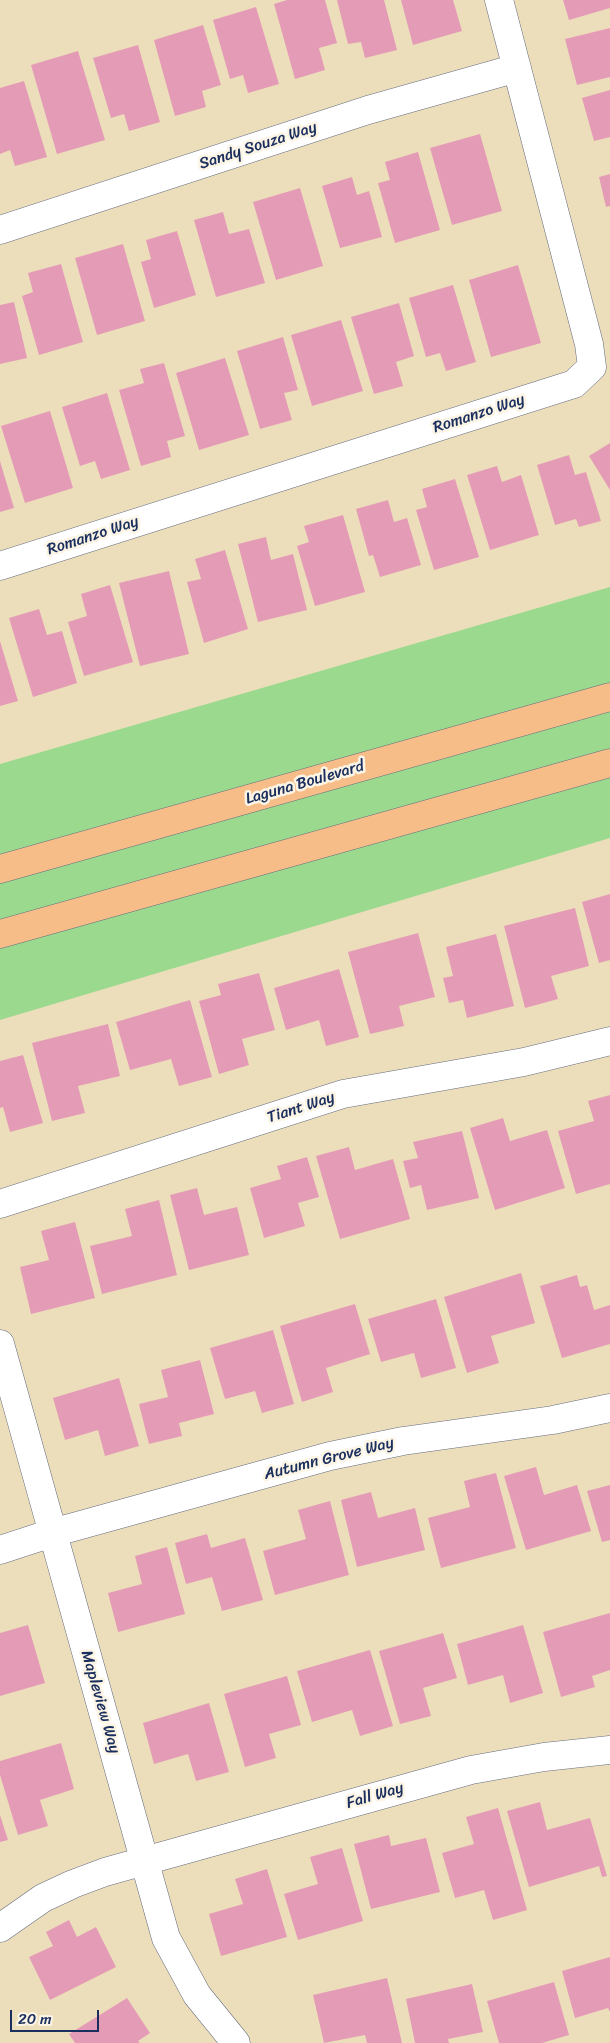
<!DOCTYPE html>
<html>
<head>
<meta charset="utf-8">
<style>
	body { margin:0 }
	#map { position:relative; width:610px; height:2043px; overflow:hidden; background:#eddebb; font-family:Sriracha,sans-serif }
	canvas { display:block }
	.scale { position:absolute; left:10px; top:2010px; width:89px; height:22px; box-sizing:border-box; border:2px solid #1b2f5e; border-top:0; padding-left:6px; font-size:15px; line-height:18px; white-space:nowrap; color:#1b2f5e; -webkit-text-stroke:4px #fcf5e5; paint-order:stroke }
</style>
</head>
<body>
<div id="map">
<canvas width="610" height="2043"></canvas>
<div class="scale">20 m</div>
</div>
<script>
const ctx = document.querySelector('canvas').getContext('2d');
ctx.lineJoin = 'round';
function fillPath(path, color) {
  ctx.fillStyle = color;
  ctx.fill(path, 'evenodd');
}
function shape(rows) {
  const path = new Path2D();
  for (const r of rows) {
    path.moveTo(r[0], r[1]);
    for (let i = 2; i < r.length; i += 2) path.lineTo(r[i], r[i + 1]);
  }
  return path;
}
function strokePath(path, color, width, dash) {
  ctx.strokeStyle = color;
  ctx.lineWidth = width;
  ctx.lineCap = dash ? 'butt' : 'round';
  ctx.setLineDash(dash || []);
  ctx.stroke(path);
}
function write(font, color, halo, rows, align = 'center') {
  ctx.font = font + ' Sriracha,sans-serif';
  ctx.lineWidth = 5;
  ctx.setLineDash([]);
  ctx.textBaseline = 'middle';
  ctx.strokeStyle = halo;
  ctx.fillStyle = color;
  for (const [text, x, y, turn = 0] of rows) {
    ctx.save();
    ctx.translate(x, y);
    ctx.rotate((+turn || 0) * Math.PI / 180);
    ctx.textAlign = isNaN(turn) ? turn : align;
    if (halo) ctx.strokeText(text, 0, 0);
    ctx.fillText(text, 0, 0);
    ctx.restore();
  }
}
fillPath(shape([
	[610,587,610,838,0,1020,0,764]
]), '#9bd98f');
fillPath(shape([
	[287,0,325,0,337,43,319,48,325,70,295,79,274,4],
	[337,0,384,0,397,50,365,58,361,42,348,44],
	[401,0,453,0,462,31,413,45],
	[563,0,610,0,610,8,569,20],
	[256,7,279,84,248,93,243,75,230,79,213,20],
	[203,25,221,85,202,91,206,107,175,116,154,40],
	[610,28,610,77,577,85,565,39],
	[138,45,160,122,129,131,124,114,111,118,93,58],
	[78,51,105,140,57,154,31,65],
	[24,81,47,157,15,166,10,150,0,154,0,88],
	[610,90,610,137,594,141,582,98],
	[480,134,502,211,452,225,430,148],
	[418,152,440,230,395,243,378,183,390,180,385,162],
	[610,174,610,206,606,207,599,177],
	[352,177,357,195,369,191,382,237,340,248,322,186],
	[300,188,323,266,276,280,253,202],
	[223,212,229,234,249,229,265,283,216,297,194,220],
	[177,231,196,295,154,308,141,262,151,259,146,240],
	[123,244,145,321,97,335,75,258],
	[61,264,83,342,39,355,22,296,33,292,28,273],
	[518,265,541,343,491,357,469,280],
	[453,285,476,362,446,371,440,353,426,357,409,298],
	[14,302,27,358,0,364,0,305],
	[399,303,414,356,396,362,403,386,374,394,351,317],
	[341,320,363,391,312,406,291,335],
	[283,337,298,390,284,393,292,420,260,429,237,351],
	[225,358,249,435,199,450,176,373],
	[164,363,185,436,167,441,171,457,141,466,119,390,144,383,140,369],
	[107,393,130,470,101,479,95,461,80,466,62,407],
	[50,411,73,488,25,503,1,426],
	[610,443,610,490,589,456],
	[569,455,575,475,586,472,601,521,579,527,576,519,555,525,537,465],
	[0,461,14,508,0,512],
	[497,466,502,482,521,475,539,535,490,550,467,475],
	[455,479,479,557,434,570,416,510,427,507,422,489],
	[388,500,394,522,407,518,421,565,380,577,373,555,369,556,356,509],
	[343,515,365,592,315,606,297,546,309,542,304,526],
	[266,537,271,560,293,554,307,610,258,622,238,544],
	[225,550,248,629,204,643,187,582,201,579,195,559],
	[169,571,189,654,140,666,119,583],
	[110,585,133,662,84,676,68,622,87,616,81,594],
	[39,609,47,635,62,631,77,683,33,697,9,618],
	[0,641,18,701,0,706],
	[610,894,610,960,599,963,582,902],
	[575,908,589,966,551,976,558,999,525,1008,504,926],
	[418,933,435,997,399,1006,404,1026,370,1034,348,952],
	[496,934,514,1006,467,1018,463,1000,449,1003,443,978,453,976,446,947],
	[339,969,359,1037,326,1046,319,1020,286,1030,274,988],
	[259,973,275,1030,242,1039,249,1065,219,1074,199,1001,221,995,218,984],
	[190,1000,212,1077,179,1086,171,1059,130,1070,116,1022],
	[108,1024,120,1076,78,1086,85,1113,52,1121,32,1043],
	[23,1055,43,1123,10,1132,3,1107,0,1108,0,1061],
	[610,1095,610,1184,576,1194,558,1131,594,1121,588,1101],
	[503,1118,510,1141,547,1130,565,1188,495,1210,470,1128],
	[462,1131,479,1198,427,1210,421,1185,410,1188,403,1161,418,1158,413,1142],
	[349,1147,355,1170,393,1159,410,1219,340,1239,316,1156],
	[307,1157,319,1197,298,1203,305,1226,264,1238,250,1188,281,1179,277,1166],
	[197,1188,204,1215,237,1207,249,1255,189,1270,170,1195],
	[159,1200,177,1275,102,1294,90,1246,132,1236,125,1209],
	[75,1222,95,1298,31,1314,20,1267,49,1260,41,1231],
	[521,1273,535,1323,491,1336,499,1363,467,1373,444,1297],
	[577,1275,580,1287,587,1285,594,1310,610,1305,610,1344,562,1358,540,1286],
	[436,1299,456,1368,421,1378,414,1353,381,1362,368,1319],
	[355,1304,370,1354,326,1368,333,1392,302,1402,280,1326],
	[273,1330,294,1404,262,1413,255,1391,225,1399,210,1348],
	[200,1360,214,1414,179,1423,182,1436,149,1444,139,1404,168,1397,161,1370],
	[119,1378,139,1446,105,1456,98,1430,65,1440,53,1398],
	[536,1467,544,1495,577,1485,591,1531,526,1550,504,1476],
	[496,1473,516,1548,441,1568,428,1518,470,1507,464,1481],
	[610,1485,610,1540,602,1542,587,1491],
	[371,1492,378,1518,415,1508,425,1550,357,1567,341,1500],
	[330,1501,349,1575,275,1595,263,1551,306,1539,298,1510],
	[207,1534,211,1548,245,1538,263,1600,222,1611,212,1577,186,1584,175,1543],
	[167,1547,185,1614,118,1632,108,1593,142,1584,135,1556],
	[610,1613,610,1670,592,1676,595,1687,561,1697,543,1632],
	[28,1625,45,1683,0,1696,0,1633],
	[523,1625,543,1693,510,1703,503,1675,468,1685,457,1644],
	[443,1633,457,1678,423,1688,431,1716,400,1724,379,1651],
	[370,1650,393,1726,360,1736,352,1710,312,1722,297,1671],
	[287,1676,301,1725,269,1734,276,1758,245,1767,224,1694],
	[209,1703,229,1772,196,1781,188,1754,154,1764,143,1723],
	[61,1743,74,1789,40,1800,48,1826,18,1835,0,1775,0,1761],
	[540,1802,547,1830,590,1818,607,1876,602,1877,599,1866,529,1887,507,1811],
	[498,1808,527,1910,493,1920,484,1890,455,1898,442,1853,474,1844,466,1817],
	[0,1815,8,1840,0,1842],
	[389,1835,391,1846,426,1838,440,1892,371,1909,354,1844],
	[342,1848,363,1921,298,1940,284,1894,318,1884,310,1857],
	[267,1869,287,1937,221,1956,209,1914,243,1904,235,1879],
	[69,1920,77,1937,96,1927,116,1967,50,2000,29,1957,53,1946,46,1932],
	[610,1957,610,2012,608,2008,575,2018,562,1971],
	[387,1978,402,2043,367,2043,365,2035,324,2043,313,1995],
	[554,1982,569,2035,542,2043,499,2043,487,2001],
	[472,1984,483,2032,448,2039,449,2043,415,2043,406,1999],
	[127,1998,150,2033,138,2041,140,2043,75,2043,69,2034]
]), '#e49cb6');
const minor = shape([
	[0,230,368,110,517,68],
	[0,566,574,384,592,367,589,344,499,0],
	[0,1204,343,1094,524,1062,610,1041],
	[0,1344,166,1938,197,1995,236,2043],
	[0,1550,52,1533,330,1456,403,1441,553,1420,610,1408],
	[0,1928,43,1898,73,1884,105,1872,471,1770,544,1757,610,1750]
]);
const primary = shape([
	[0,869,610,697],
	[0,934,610,763]
]);
strokePath(minor, '#646c7f', 29);
strokePath(primary, '#646c7f', 29);
strokePath(minor, '#fff', 28);
strokePath(primary, '#f7bd88', 28);
write('16px', '#1b2f5e', '#fcf5e5', [
	["Sandy Souza Way",258,146,-18],
	["Romanzo Way",479,414,-18],
	["Romanzo Way",93,536,-18],
	["Laguna Boulevard",305,783,-16],
	["Tiant Way",301,1108,-18],
	["Autumn Grove Way",329,1459,-14],
	["Mapleview Way",100,1702,74],
	["Fall Way",375,1796,-16]
]);
</script>
</body>
</html>
